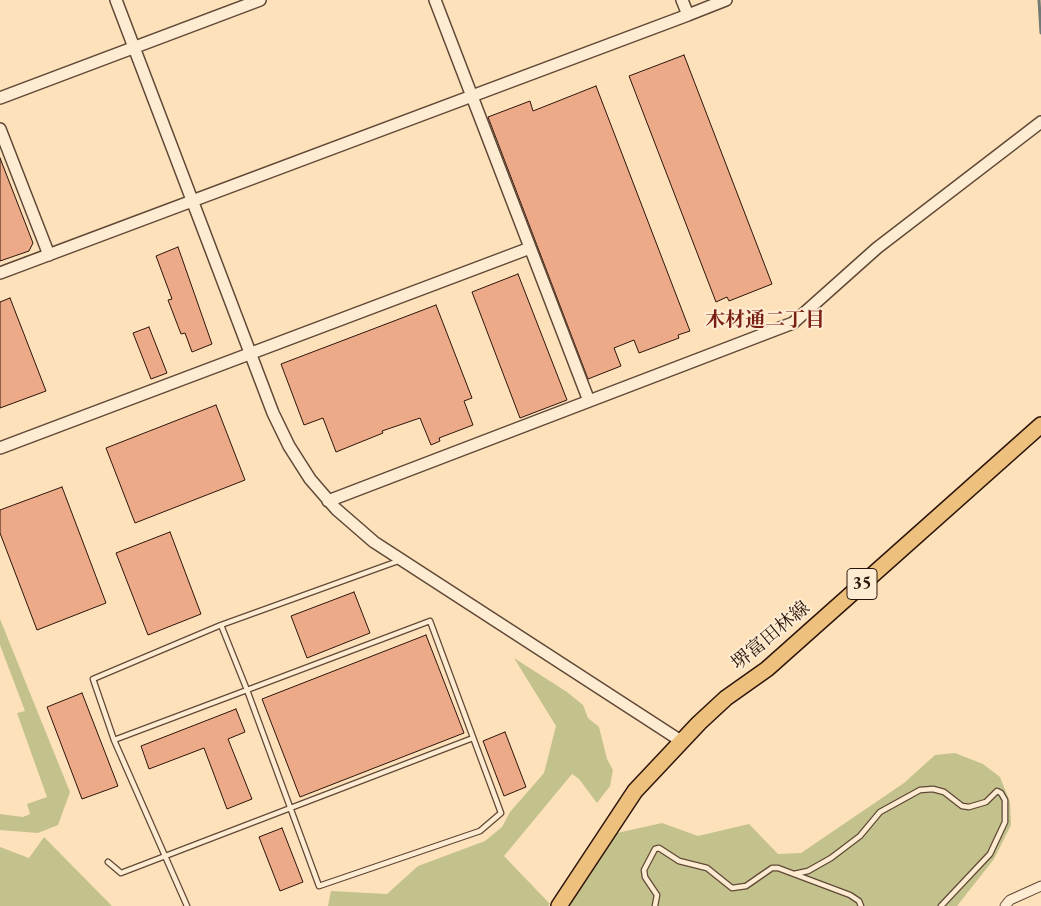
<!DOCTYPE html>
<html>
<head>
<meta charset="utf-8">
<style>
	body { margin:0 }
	canvas { display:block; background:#fde1ba }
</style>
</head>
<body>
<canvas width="1041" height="906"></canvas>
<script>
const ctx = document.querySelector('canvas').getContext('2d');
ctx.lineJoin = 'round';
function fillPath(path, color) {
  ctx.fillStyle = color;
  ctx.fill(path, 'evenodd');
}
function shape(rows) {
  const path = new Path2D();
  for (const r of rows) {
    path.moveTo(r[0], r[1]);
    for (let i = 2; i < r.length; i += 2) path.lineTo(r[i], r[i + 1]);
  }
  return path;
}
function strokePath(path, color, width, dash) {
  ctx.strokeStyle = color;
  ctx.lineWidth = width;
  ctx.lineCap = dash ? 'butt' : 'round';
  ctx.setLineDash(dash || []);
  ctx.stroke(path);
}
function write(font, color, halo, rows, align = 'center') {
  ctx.font = font + ' "EB Garamond","Noto Serif JP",serif';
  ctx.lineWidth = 4;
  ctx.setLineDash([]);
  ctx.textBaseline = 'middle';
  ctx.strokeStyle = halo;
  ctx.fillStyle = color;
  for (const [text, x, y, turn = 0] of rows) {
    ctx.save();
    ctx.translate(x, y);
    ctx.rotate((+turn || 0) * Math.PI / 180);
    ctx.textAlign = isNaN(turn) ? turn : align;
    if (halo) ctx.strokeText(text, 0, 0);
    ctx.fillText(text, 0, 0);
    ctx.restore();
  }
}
fillPath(shape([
	[0,619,70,792,58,825,38,833,0,830,0,814,23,817,30,814,27,804,47,797,17,713,25,711,0,645],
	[514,658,567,692,583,705,588,718,599,727,607,759,613,770,610,786,597,803,579,779,572,774,504,856,550,904,548,906,328,906,331,891,387,894,418,866,485,841,502,827,510,812,544,773,556,726],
	[955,753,983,764,1000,777,1010,802,1011,825,994,859,957,906,568,906,617,833,662,823,698,836,749,824,778,854,801,853,904,783,935,755],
	[44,837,112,906,0,906,0,847,29,858]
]), '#c3c28d');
strokePath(shape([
	[1039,0,1041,33]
]), '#737973', 3);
const building = shape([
	[684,55,772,284,729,301,727,297,716,302,629,76,684,55],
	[596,86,690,331,678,335,679,338,639,353,634,340,614,348,621,366,588,379,488,117,530,101,533,111,596,86],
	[0,158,33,243,29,251,0,261,0,158],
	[178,247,212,344,192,352,185,333,181,334,168,300,172,299,156,256,178,247],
	[518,274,567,400,520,418,472,292,518,274],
	[10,298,46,391,0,408,0,302,10,298],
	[436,305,472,398,464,401,473,425,439,438,440,441,431,445,420,418,382,431,383,433,336,452,323,418,304,425,281,364,436,305],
	[149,327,167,373,151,379,133,333,149,327],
	[216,405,245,480,135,523,106,448,216,405],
	[62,487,106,603,37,630,0,533,0,510,62,487],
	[170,532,201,614,148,635,116,553,170,532],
	[354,592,370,633,307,658,291,616,354,592],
	[426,635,464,733,300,797,262,699,426,635],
	[82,693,118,786,82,799,47,707,82,693],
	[236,709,245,732,228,739,252,799,227,809,204,748,149,769,141,746,236,709],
	[505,732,526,787,504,796,483,741,505,732],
	[282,828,303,882,280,891,259,837,282,828]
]);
fillPath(building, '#edaa89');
strokePath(building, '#2c150b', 1);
const service = shape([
	[430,621,501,813,480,831,319,886,247,690,430,621],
	[114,740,247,690,221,625],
	[108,862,121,873,473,738],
	[794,874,808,871,831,858,860,836,880,812,920,790,933,789,944,792,962,806,969,807,986,802,997,791,1001,793,1005,800,1005,822,990,854,941,906],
	[187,906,114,740,93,679,221,625,401,560],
	[655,906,657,895,645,877,644,870,655,849,659,848,679,861,707,868,732,888,746,886,772,868,778,868,850,895,859,901,861,906]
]);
const minor = shape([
	[1005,906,1010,900,1041,886]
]);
const tertiary = shape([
	[116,0,273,413,289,446,310,479,336,509,374,542,681,741],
	[435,0,589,401],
	[688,15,726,0],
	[0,98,260,0],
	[0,129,49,255],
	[0,273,688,15,682,0],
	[0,448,530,248],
	[328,501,793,323,877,248,1041,122]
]);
const primary = shape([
	[559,906,635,791,699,723,726,698,767,669,1041,425]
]);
strokePath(service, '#604837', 7);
strokePath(minor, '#604837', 11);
strokePath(tertiary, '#604837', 14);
strokePath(primary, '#2c150b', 18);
strokePath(service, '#feecd2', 4.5);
strokePath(minor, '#feecd2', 9);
strokePath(tertiary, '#feecd2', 11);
strokePath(primary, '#eec07d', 15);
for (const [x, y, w] of [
	[862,584,30]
]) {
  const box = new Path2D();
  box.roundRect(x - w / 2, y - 15.5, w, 31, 4);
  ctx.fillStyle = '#feecd2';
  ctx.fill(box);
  strokePath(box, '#2c150b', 1);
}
write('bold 18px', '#2c150b', null, [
	["35",862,584]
]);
write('19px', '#2c150b', '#feecd2', [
	["堺富田林線",771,636,-40]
]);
write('bold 20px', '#7a1f14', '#feecd2', [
	["木材通二丁目",765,321]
]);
</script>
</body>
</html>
